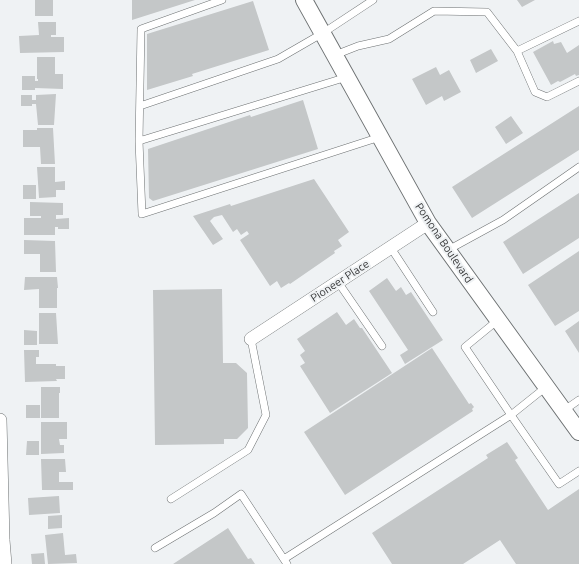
<!DOCTYPE html>
<html>
<head>
<meta charset="utf-8">
<style>
	body { margin:0 }
	canvas { display:block; background:#eff2f4 }
</style>
</head>
<body>
<canvas width="579" height="564"></canvas>
<script>
const ctx = document.querySelector('canvas').getContext('2d');
ctx.lineJoin = 'round';
function fillPath(path, color) {
  ctx.fillStyle = color;
  ctx.fill(path, 'evenodd');
}
function shape(rows) {
  const path = new Path2D();
  for (const r of rows) {
    path.moveTo(r[0], r[1]);
    for (let i = 2; i < r.length; i += 2) path.lineTo(r[i], r[i + 1]);
  }
  return path;
}
function strokePath(path, color, width, dash) {
  ctx.strokeStyle = color;
  ctx.lineWidth = width;
  ctx.lineCap = dash ? 'butt' : 'round';
  ctx.setLineDash(dash || []);
  ctx.stroke(path);
}
function write(font, color, halo, rows, align = 'center') {
  ctx.font = font + ' Ubuntu,sans-serif';
  ctx.lineWidth = 4;
  ctx.setLineDash([]);
  ctx.textBaseline = 'middle';
  ctx.strokeStyle = halo;
  ctx.fillStyle = color;
  for (const [text, x, y, turn = 0] of rows) {
    ctx.save();
    ctx.translate(x, y);
    ctx.rotate((+turn || 0) * Math.PI / 180);
    ctx.textAlign = isNaN(turn) ? turn : align;
    if (halo) ctx.strokeText(text, 0, 0);
    ctx.fillText(text, 0, 0);
    ctx.restore();
  }
}
fillPath(shape([
	[35,0,53,0,53,16,35,16],
	[132,0,195,0,132,20],
	[517,0,535,0,522,7],
	[253,1,269,50,192,74,193,76,147,90,147,34],
	[38,22,56,22,56,35,51,35,51,37,64,37,64,52,20,53,19,36,39,35],
	[553,41,554,44,561,42,567,53,579,45,579,75,576,76,575,74,560,82,558,81,551,85,533,52],
	[491,49,498,61,476,73,470,60],
	[37,57,55,57,55,74,63,74,63,89,35,88,35,90,22,90,22,76,35,76,35,81,38,81,38,79,37,79],
	[436,67,440,75,449,70,461,92,444,101,442,96,426,105,412,79],
	[56,94,54,125,38,125,36,104,32,104,32,106,21,106,21,95,32,95,32,100,36,100,36,95],
	[303,100,318,149,153,201,149,198,148,149,250,115,251,117],
	[579,106,579,150,472,218,452,187],
	[511,116,523,133,506,144,495,127],
	[37,128,53,128,55,164,41,164,40,147,23,147,23,130,37,130],
	[37,167,55,167,55,182,65,181,65,190,56,190,56,197,39,198],
	[314,179,349,232,338,240,342,246,334,251,335,253,290,284,289,283,281,288,277,281,270,286,240,240,249,234,247,231,241,235,237,229,233,232,222,215,214,217,210,221,223,239,213,245,193,216,230,204,231,206],
	[23,185,36,185,36,199,23,199],
	[579,193,579,238,523,274,503,242],
	[30,202,63,203,63,215,56,215,56,219,69,218,69,229,58,229,58,227,55,227,55,235,24,235,24,218,41,218,41,216,30,216],
	[24,240,55,241,56,272,40,272,40,254,24,254],
	[579,251,579,311,555,326,528,285],
	[25,277,57,277,58,288,57,288,57,308,39,308,39,289,24,290],
	[387,278,396,291,401,287,406,295,411,292,443,340,405,364,400,355,408,350,369,291],
	[222,289,223,363,236,363,247,373,248,428,237,439,224,439,224,444,155,445,153,290],
	[337,312,346,325,354,319,360,328,362,328,392,373,330,413,300,366,305,363,300,355,305,351,297,339],
	[39,313,56,313,58,344,39,344],
	[579,321,579,353,565,331],
	[24,330,37,331,37,345,24,345],
	[432,348,469,404,471,403,474,407,472,409,473,411,345,495,304,432],
	[24,350,39,350,39,357,36,357,36,364,56,364,56,366,65,366,65,379,56,379,57,381,25,382],
	[41,387,60,387,60,393,59,393,59,418,41,418],
	[26,405,40,405,40,418,26,418],
	[41,422,67,422,67,439,59,439,60,445,64,445,64,453,41,454],
	[27,441,39,441,39,455,26,455],
	[507,442,518,458,515,460,548,510,579,489,579,564,516,564,500,540,463,564,392,564,372,533,488,458,486,455],
	[41,459,65,459,66,472,59,472,59,482,73,482,73,490,42,490],
	[59,496,60,513,29,515,28,498],
	[62,515,62,528,48,529,48,516],
	[228,528,248,559,251,558,255,564,173,564],
	[63,533,65,555,76,554,77,563,48,564,45,535],
	[44,553,45,564,32,564,31,554]
]), '#c4c7c8');
const service = shape([
	[517,51,579,21],
	[335,55,358,46,389,39,434,11,487,12,517,51,535,92,547,97,579,81],
	[347,77,139,141,142,214,380,137],
	[140,106,278,59,323,33,373,0],
	[139,141,141,29,222,0],
	[391,248,433,312],
	[448,250,503,220,579,167],
	[338,282,382,346],
	[498,320,465,347,511,415,546,387],
	[563,411,579,400],
	[171,499,248,450,266,415,251,339],
	[155,548,214,513,241,494,287,564],
	[284,559,511,415,559,484,579,471]
]);
const minor = shape([
	[251,339,428,223],
	[0,420,3,540,5,564]
]);
const tertiary = shape([
	[304,0,428,223,579,432]
]);
strokePath(service, '#6d7172', 8);
strokePath(minor, '#6d7172', 14);
strokePath(tertiary, '#6d7172', 18);
strokePath(service, '#fff', 7);
strokePath(minor, '#fff', 13);
strokePath(tertiary, '#fff', 16);
write('11px', '#353637', '#eff2f4', [
	["Pomona Boulevard",444,243,56],
	["Pioneer Place",340,281,-33]
]);
</script>
</body>
</html>
